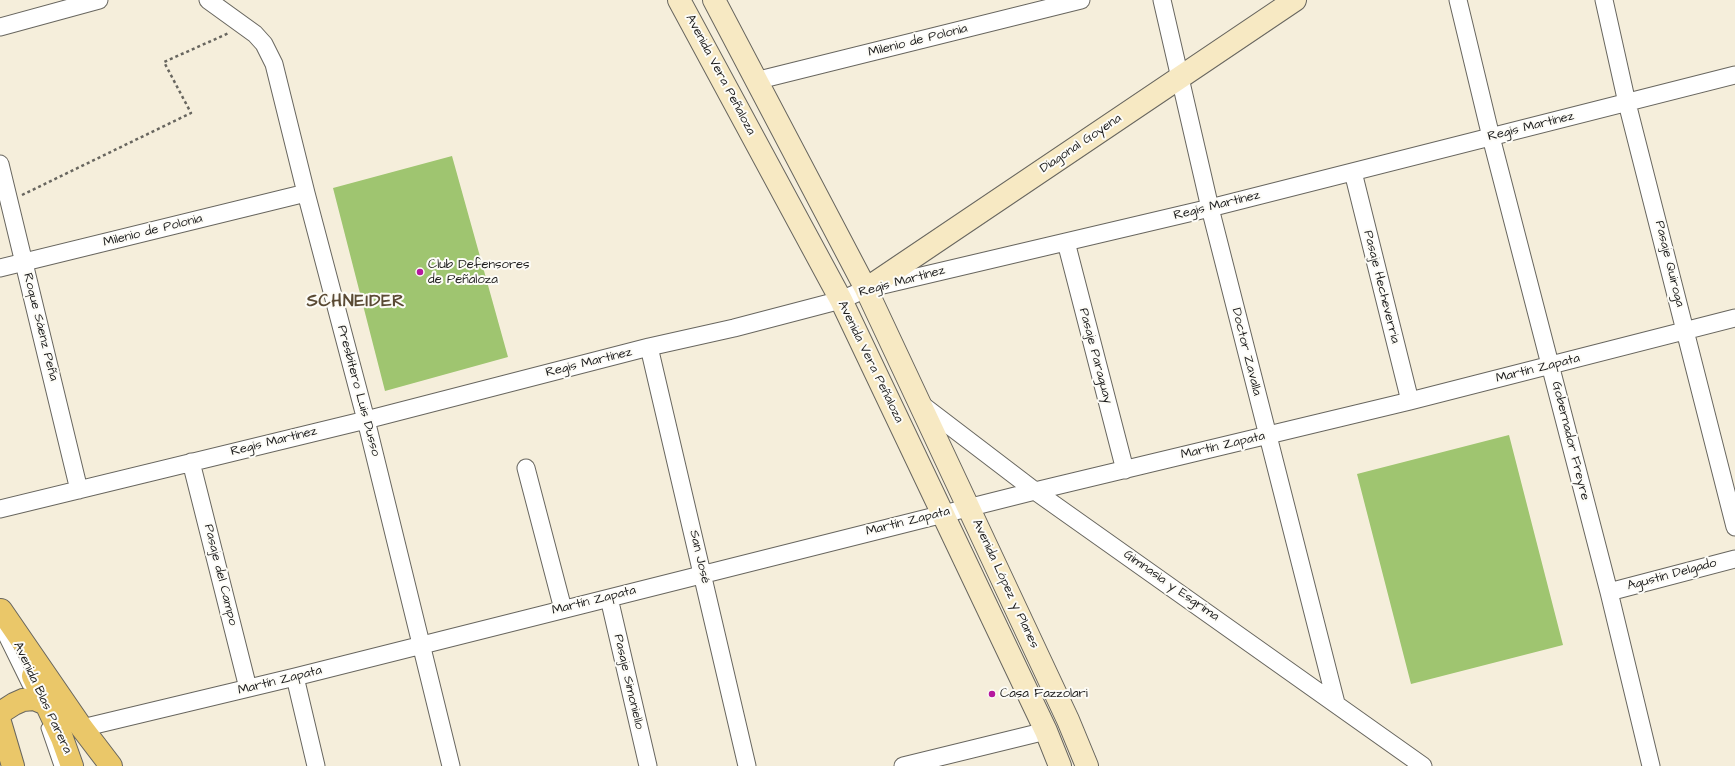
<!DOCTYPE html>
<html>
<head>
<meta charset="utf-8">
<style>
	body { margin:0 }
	canvas { display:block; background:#f5eedb }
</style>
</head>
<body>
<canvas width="1735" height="766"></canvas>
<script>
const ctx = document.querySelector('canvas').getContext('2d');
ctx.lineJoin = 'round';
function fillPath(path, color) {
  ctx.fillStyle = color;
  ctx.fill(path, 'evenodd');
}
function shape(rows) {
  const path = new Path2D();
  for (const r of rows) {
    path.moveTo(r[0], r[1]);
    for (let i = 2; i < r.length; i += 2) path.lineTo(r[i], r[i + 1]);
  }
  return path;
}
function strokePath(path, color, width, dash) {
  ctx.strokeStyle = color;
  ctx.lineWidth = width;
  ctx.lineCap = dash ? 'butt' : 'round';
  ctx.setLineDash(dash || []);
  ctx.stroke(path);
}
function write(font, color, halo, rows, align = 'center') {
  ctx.font = font + ' "Architects Daughter",sans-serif';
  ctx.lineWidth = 4;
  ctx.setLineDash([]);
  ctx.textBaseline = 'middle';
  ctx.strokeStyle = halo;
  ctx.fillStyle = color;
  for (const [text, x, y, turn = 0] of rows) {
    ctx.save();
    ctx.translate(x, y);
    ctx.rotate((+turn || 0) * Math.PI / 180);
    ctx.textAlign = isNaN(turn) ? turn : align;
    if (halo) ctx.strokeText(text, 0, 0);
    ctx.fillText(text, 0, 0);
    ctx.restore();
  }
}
fillPath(shape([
	[452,156,508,357,385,391,333,188],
	[1509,435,1563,645,1411,684,1357,474]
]), '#9fc570');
const lane = shape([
	[0,630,27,685],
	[46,728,59,766]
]);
const street = shape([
	[208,0,255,34,264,44,274,64,306,193,366,420,451,766],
	[1162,0,1210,208,1336,703],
	[1458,0,1491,137,1609,592,1651,766],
	[1604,0,1627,103,1735,527],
	[0,27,99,0],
	[755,81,1081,0],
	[0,164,79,490],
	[1353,172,1410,401],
	[1066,242,1125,470],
	[0,268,306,193],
	[649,347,747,766],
	[921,404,1035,491,1423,766],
	[191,462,248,688],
	[526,468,563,609],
	[0,509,366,420,649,347,734,328,841,300,866,289,1210,208,1735,75],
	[1609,592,1735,559],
	[609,598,648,766],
	[295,677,316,766],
	[82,728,295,677,1035,491,1410,401,1735,318],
	[903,766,1046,731]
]);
const secondary = shape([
	[679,0,841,300,1046,731,1060,766],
	[714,0,866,289,1068,720,1087,766],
	[866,289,1295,0]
]);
const primary = shape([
	[1,610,82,728,111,766],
	[33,676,62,738,72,766],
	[0,713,14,704,23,700,34,699,55,708],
	[0,722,13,766]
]);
strokePath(lane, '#68665f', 11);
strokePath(street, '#68665f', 19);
strokePath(secondary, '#68665f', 24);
strokePath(primary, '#68665f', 24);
strokePath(shape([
	[22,195,191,113,164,62,229,33]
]), '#68665f', 2.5, [3, 3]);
strokePath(lane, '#fff', 9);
strokePath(street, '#fff', 17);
strokePath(secondary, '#f7e9c3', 22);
strokePath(primary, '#eac769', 22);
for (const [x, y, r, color] of [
	[420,272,4,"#b5179e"],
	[992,694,4,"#b5179e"]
]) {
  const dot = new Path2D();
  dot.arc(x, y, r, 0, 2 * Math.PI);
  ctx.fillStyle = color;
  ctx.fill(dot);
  strokePath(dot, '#fdfcf7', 1.5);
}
write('13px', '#1c1c1c', '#fdfcf7', [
	["Milenio de Polonia",918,41,-14],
	["Avenida Vera Peñaloza",720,75,62],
	["Regis Martínez",1531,127,-14],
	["Diagonal Goyena",1081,144,-34],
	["Regis Martínez",1217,206,-14],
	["Milenio de Polonia",153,231,-14],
	["Pasaje Quiroga",1669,264,76],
	["Regis Martínez",902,282,-15],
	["Pasaje Hecheverria",1381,287,76],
	["Roque Sáenz Peña",40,327,76],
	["Doctor Zavalla",1246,352,76],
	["Pasaje Paraguay",1095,356,75],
	["Avenida Vera Peñaloza",870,362,64],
	["Regis Martínez",589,363,-14],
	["Martín Zapata",1538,369,-14],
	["Presbítero Luis Dusso",358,391,75],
	["Gobernador Freyre",1570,441,76],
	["Regis Martínez",274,442,-14],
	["Martín Zapata",1223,446,-13],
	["Martín Zapata",908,522,-14],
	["San José",699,557,77],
	["Pasaje del Campo",220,575,76],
	["Agustín Delgado",1672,575,-15],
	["Avenida López y Planes",1005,584,65],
	["Gimnasia y Esgrima",1171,586,35],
	["Martín Zapata",594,601,-14],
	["Martín Zapata",280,681,-14],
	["Pasaje Simoniello",628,682,77],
	["Avenida Blas Parera",42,698,65]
]);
write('13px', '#1c1c1c', '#fdfcf7', [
	["Club Defensores",428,265],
	["de Peñaloza",428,280],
	["Casa Fazzolari",1000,694]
], 'left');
ctx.letterSpacing = '1px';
write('bold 17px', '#5a4a34', '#fdfcf7', [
	["SCHNEIDER",356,302]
]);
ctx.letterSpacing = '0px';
</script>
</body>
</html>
